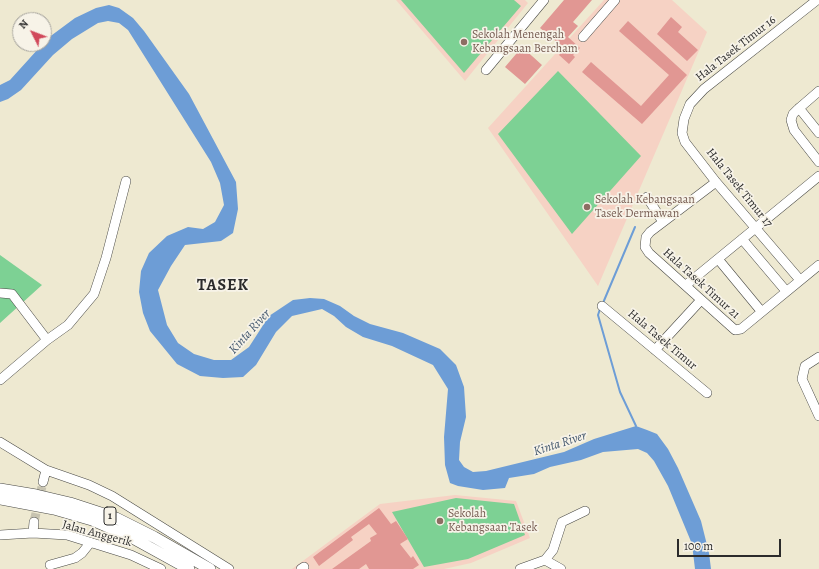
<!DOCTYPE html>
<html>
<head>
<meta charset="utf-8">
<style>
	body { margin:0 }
	#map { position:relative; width:819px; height:569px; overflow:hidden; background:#eee9d1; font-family:Alegreya,serif }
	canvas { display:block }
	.north { position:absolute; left:12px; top:12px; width:40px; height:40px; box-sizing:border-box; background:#f7f3e8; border:1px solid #a5a39c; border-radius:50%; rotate:312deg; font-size:11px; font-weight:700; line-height:16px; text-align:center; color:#2b2b2b }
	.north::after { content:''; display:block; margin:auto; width:14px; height:18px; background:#d1495b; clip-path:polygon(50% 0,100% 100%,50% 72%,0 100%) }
	.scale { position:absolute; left:677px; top:539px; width:104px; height:18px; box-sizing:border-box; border:2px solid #2b2b2b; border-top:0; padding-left:5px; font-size:12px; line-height:14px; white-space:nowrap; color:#2b2b2b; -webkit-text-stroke:3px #f7f3e8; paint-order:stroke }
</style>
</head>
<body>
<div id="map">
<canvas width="819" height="569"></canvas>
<div class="north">N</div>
<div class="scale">100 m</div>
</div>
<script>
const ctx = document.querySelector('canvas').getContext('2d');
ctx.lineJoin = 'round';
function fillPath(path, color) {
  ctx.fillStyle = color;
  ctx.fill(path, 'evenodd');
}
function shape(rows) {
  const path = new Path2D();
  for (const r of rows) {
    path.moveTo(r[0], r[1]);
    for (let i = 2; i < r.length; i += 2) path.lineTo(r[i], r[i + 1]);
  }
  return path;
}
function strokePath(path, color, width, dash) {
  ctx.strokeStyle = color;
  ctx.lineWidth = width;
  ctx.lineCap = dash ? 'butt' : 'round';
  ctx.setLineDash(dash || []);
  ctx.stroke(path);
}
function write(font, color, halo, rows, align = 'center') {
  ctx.font = font + ' Alegreya,serif';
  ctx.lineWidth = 3.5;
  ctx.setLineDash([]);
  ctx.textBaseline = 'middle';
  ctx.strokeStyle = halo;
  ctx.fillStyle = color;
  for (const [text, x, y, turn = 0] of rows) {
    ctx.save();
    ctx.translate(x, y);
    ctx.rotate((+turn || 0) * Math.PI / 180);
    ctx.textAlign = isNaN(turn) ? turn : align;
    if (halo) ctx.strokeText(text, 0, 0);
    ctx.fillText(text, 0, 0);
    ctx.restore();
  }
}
fillPath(shape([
	[396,0,525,0,528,3,465,81],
	[604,0,672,0,707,32,598,286,488,128],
	[455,495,516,501,530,538,471,563,444,569,292,569,380,504]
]), '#f6d2c4');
fillPath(shape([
	[401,0,514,0,521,6,464,73],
	[558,71,641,156,572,234,498,134],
	[0,255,42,285,0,323],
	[456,498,514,504,525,535,468,559,424,567,392,512]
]), '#7dd194');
fillPath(shape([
	[109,5,119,8,133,18,144,31,189,94,236,182,238,209,233,233,221,241,185,245,171,266,158,290,167,325,178,343,194,354,214,360,231,360,249,347,269,316,293,300,310,298,324,299,340,306,354,316,370,324,403,333,440,349,456,365,464,387,466,417,460,442,459,460,464,467,473,472,486,471,564,452,594,439,636,426,647,430,657,434,668,449,678,468,701,521,709,553,711,569,695,569,692,544,668,486,654,461,647,453,638,449,603,452,581,460,550,467,534,474,509,478,505,488,483,490,458,486,450,483,445,465,444,437,448,389,433,365,392,346,363,337,346,327,334,316,322,309,292,316,276,332,256,365,243,377,223,378,200,376,177,364,150,331,143,313,139,292,141,271,149,253,167,236,188,227,203,229,215,222,224,205,220,183,211,162,128,30,119,23,108,21,98,23,72,39,53,55,21,90,8,99,0,102,0,85,10,80,48,38,75,18,96,8]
]), '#6d9dd6');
strokePath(shape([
	[603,303,635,227],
	[600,309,598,315,620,392,636,426]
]), '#6d9dd6', 2);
fillPath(shape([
	[564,0,592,0,573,22,578,26,568,37,580,48,573,55,575,57,569,64,559,55,564,48,540,28],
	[671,17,682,27,678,32,698,50,687,61,657,34],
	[628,21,687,75,642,124,582,72,591,62,641,106,669,75,619,31],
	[522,47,542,65,525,84,505,67],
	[379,508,391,524,396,521,408,539,400,544,411,558,413,556,419,565,413,569,369,569,366,564,359,569,332,569,371,541,370,538,377,534,369,524,351,537,353,540,319,566,313,557]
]), '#e19793');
strokePath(shape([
	[34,522,43,482]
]), '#c7c3b0', 9, [9, 4.5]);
const minor = shape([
	[583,37,615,0],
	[486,70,544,0],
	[819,91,797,110,793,114,791,120,794,130,819,162],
	[799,108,819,133],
	[716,182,650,232,646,237,645,247,649,253,735,330,741,329,819,265],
	[647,197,663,222],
	[742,239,786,291],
	[718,259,761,311],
	[800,280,716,182,685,142,682,133,684,119,690,104,704,89,817,0],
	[686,285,819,176],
	[0,293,12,294,47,340],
	[602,306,707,393],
	[655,350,701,300],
	[819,357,805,366,802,379,819,416],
	[0,380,47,340,68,325,94,294,106,258,126,181],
	[0,442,46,470,89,485,112,496,229,569],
	[43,482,46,470],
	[33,533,34,522],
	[0,535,33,533,67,535,131,555,161,569],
	[545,560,561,569],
	[50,565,75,558,82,553,90,543],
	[301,569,304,567],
	[520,569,545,560,553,550,562,522,585,511]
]);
const major = shape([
	[0,489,36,495,70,503,116,518,154,537,210,569],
	[0,499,54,509,92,520,129,536,189,569]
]);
strokePath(minor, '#484844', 10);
strokePath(major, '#484844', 12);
strokePath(minor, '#fff', 9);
strokePath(major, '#fff', 11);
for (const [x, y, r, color] of [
	[464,42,4,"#8d6e63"],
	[587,207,4,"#8d6e63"],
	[440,521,4,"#8d6e63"]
]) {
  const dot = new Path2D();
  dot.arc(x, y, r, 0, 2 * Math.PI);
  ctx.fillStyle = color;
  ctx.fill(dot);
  strokePath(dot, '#f7f3e8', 1.5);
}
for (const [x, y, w] of [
	[110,516,12]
]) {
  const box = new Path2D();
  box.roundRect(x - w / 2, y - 9, w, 18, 3);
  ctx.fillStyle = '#f7f3e8';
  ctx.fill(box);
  strokePath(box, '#2b2b2b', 1);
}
write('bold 11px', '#2b2b2b', null, [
	["1",110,516]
]);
write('12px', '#785e54', '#f7f3e8', [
	["Sekolah Menengah",472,35],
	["Kebangsaan Bercham",472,49],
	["Sekolah Kebangsaan",595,200],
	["Tasek Dermawan",595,214],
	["Sekolah",448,514],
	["Kebangsaan Tasek",448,528]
], 'left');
write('12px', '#2b2b2b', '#f7f3e8', [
	["Hala Tasek Timur 16",736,49,-38],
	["Hala Tasek Timur 17",739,188,51],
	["Hala Tasek Timur 21",701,284,42],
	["Hala Tasek Timur",662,340,40],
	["Jalan Anggerik",97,534,15]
]);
write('italic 13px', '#45596f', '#f7f3e8', [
	["Kinta River",250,332,-48],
	["Kinta River",560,444,-18]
]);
ctx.letterSpacing = '1px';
write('bold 16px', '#2b2b2b', '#f7f3e8', [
	["TASEK",223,286]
]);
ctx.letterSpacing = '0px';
</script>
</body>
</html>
